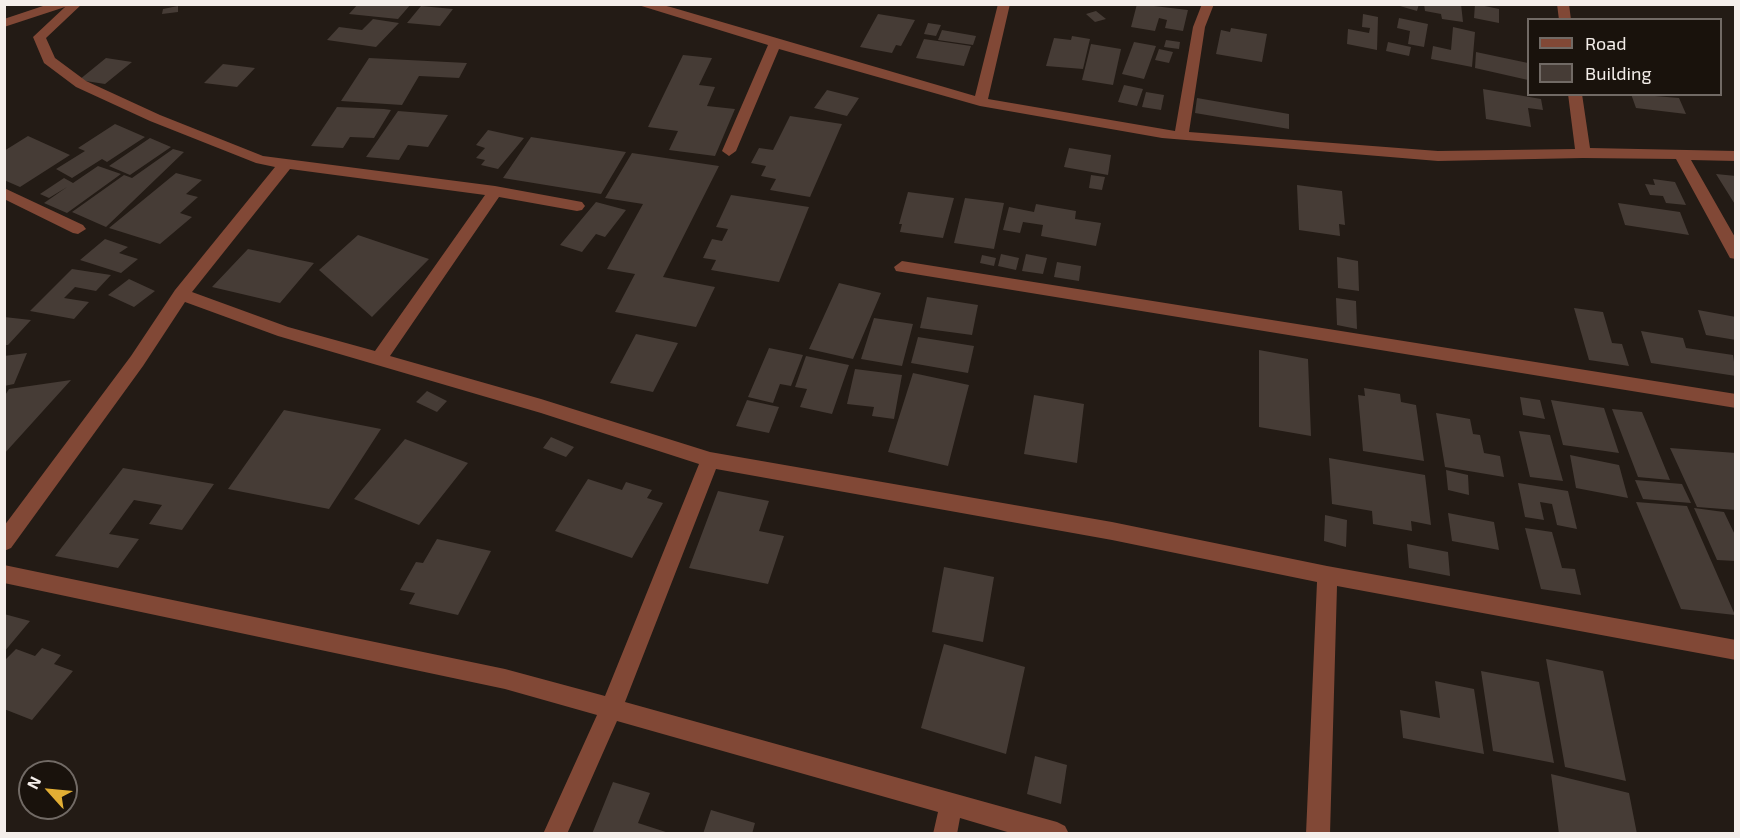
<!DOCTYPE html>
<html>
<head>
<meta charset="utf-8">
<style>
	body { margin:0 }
	#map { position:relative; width:1740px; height:838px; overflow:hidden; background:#231b15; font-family:"Exo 2",sans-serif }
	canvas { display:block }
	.frame { position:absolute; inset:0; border:6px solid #f4eeea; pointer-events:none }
	.legend { position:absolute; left:1527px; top:18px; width:195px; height:78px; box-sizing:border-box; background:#19120c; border:2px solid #716a65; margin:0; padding:8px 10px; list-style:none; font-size:18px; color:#f4eeea }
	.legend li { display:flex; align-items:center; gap:12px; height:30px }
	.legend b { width:30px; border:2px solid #716a65 }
	.north { position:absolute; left:18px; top:760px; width:60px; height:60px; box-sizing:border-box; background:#19120c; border:2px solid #716a65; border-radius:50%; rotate:297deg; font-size:16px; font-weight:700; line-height:24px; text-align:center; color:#f4eeea }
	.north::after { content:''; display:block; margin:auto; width:21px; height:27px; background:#e2ae34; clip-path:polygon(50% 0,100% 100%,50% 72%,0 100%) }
</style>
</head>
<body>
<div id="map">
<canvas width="1740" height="838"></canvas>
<div class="frame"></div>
<ul class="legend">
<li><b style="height:8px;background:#814836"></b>Road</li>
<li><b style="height:16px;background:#463c36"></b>Building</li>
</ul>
<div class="north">N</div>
</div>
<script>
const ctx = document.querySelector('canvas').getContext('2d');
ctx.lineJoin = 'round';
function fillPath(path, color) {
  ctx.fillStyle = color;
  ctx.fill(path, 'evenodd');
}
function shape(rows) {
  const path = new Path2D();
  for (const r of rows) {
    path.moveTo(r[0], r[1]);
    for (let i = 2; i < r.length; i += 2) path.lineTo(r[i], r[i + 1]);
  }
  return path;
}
fillPath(shape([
	[358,4,411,4,398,19,349,14],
	[1137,4,1188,10,1183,31,1165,28,1167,20,1159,18,1155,31,1131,27],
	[1393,4,1419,4,1417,11],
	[1424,4,1461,4,1463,22,1442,19,1441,14,1425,11],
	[1475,4,1499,9,1499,23,1474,18],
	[178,6,178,12,162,14,163,9],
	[421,6,453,9,440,26,407,23],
	[1096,11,1106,19,1095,22,1086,14],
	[878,14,915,20,901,46,896,45,892,53,860,47],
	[1363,14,1378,17,1377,50,1347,44,1348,29,1369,33,1370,28,1362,27],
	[1399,18,1428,24,1424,47,1408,44,1410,31,1397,28],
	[373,19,399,23,376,47,327,40,339,27,362,30],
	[928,23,941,25,936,36,924,34],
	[1453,27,1475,32,1472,67,1431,59,1433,46,1451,50],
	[1231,28,1267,34,1262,62,1216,54,1221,30,1230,32],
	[942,30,976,36,973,45,938,40],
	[1072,36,1090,39,1083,69,1046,66,1054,38,1071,40],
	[924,39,971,46,964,66,916,58],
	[1166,40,1180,42,1179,49,1164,47],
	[1134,42,1156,46,1144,79,1122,74],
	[1388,42,1411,47,1409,56,1386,51],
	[1091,44,1121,49,1113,85,1082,80],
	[1159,49,1173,52,1169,63,1155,60],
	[1476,52,1528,63,1528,80,1475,68],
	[683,55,712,58,699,85,715,87,707,106,735,109,715,156,669,150,678,131,648,127],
	[106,58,132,62,105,84,79,80],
	[369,58,467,63,459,78,419,76,402,105,341,101],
	[223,64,255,68,237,87,204,83],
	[1124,85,1143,89,1137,106,1118,102],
	[1483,89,1541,99,1543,110,1528,108,1531,127,1486,119],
	[827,90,859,98,847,116,814,108],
	[1146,92,1164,95,1161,110,1142,107],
	[1631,94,1679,98,1686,114,1636,108],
	[1197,98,1289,114,1289,129,1195,113],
	[337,107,384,109,391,110,374,138,350,137,343,148,311,146],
	[398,111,448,115,428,147,408,145,399,160,366,157],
	[790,116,842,124,810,197,770,190,776,179,761,176,766,166,751,163,759,148,773,150],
	[115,124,145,137,107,162,102,159,72,178,56,169,85,151,78,148],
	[488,130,524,138,498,169,481,165,485,160,476,158,485,148,476,145],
	[28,136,70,155,20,187,4,180,4,151],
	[531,137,626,152,601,194,503,178],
	[150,138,171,147,130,175,109,166],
	[1069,148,1111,155,1108,175,1064,167],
	[173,149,184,152,106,227,72,212,124,175,132,178],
	[632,153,719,166,663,277,715,287,696,327,615,312,635,274,607,269,643,204,605,198],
	[98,166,121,174,67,213,44,203,67,187,49,198,40,194,64,178,73,183],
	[176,173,202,180,186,194,198,197,180,213,192,217,160,244,109,228],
	[1716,174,1736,176,1736,206],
	[1091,175,1105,177,1102,190,1089,188],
	[1653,179,1675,182,1686,205,1666,203,1663,196,1650,195,1645,184,1655,185],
	[1297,185,1342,191,1345,225,1339,224,1340,236,1299,230],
	[908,192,954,198,943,238,900,232,902,224,899,224],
	[731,195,809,207,779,282,711,270,716,260,703,258,712,239,722,241,728,229,716,227],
	[965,198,1004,203,994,249,954,243],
	[596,202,626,210,605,237,596,234,582,252,560,245],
	[1618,203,1680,212,1689,235,1625,225],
	[1036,204,1076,211,1075,219,1101,223,1096,246,1041,236,1043,225,1023,222,1020,233,1003,230,1009,207,1034,212],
	[358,235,429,259,372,317,319,270],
	[105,239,128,247,119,253,138,259,121,273,80,260],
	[248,249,314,263,280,303,212,287],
	[1001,254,1019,258,1016,270,998,266],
	[1026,254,1047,258,1043,274,1022,271],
	[982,255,996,258,994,266,980,263],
	[1337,257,1358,261,1359,291,1338,288],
	[1057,262,1081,266,1079,281,1054,277],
	[72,269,111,275,96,291,75,287,64,298,89,302,74,319,30,311],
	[129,279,155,291,134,307,108,295],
	[839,283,881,293,853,359,809,349],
	[927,297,978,305,972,335,920,328],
	[1336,298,1356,301,1357,329,1337,325],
	[1574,308,1603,312,1612,343,1622,344,1629,366,1589,360],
	[1698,310,1736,317,1736,340,1706,335],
	[4,317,31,320,8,345,4,345],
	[874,318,913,324,902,366,861,359],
	[1641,331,1683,338,1686,348,1733,355,1736,376,1651,363],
	[636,334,678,343,653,392,610,383],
	[918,337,974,346,968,373,911,363],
	[769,348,803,355,791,386,780,384,773,403,748,397],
	[1259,350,1308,359,1311,436,1259,427],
	[27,353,14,384,4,386,4,356],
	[806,356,849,365,832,414,800,407,807,389,795,387],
	[855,369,902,375,894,419,872,416,874,407,847,404],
	[913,373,969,385,948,466,888,452],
	[71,380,4,454,4,397,9,389],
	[1364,388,1400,394,1401,402,1416,405,1424,461,1363,451,1358,395,1365,396],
	[427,391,447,401,437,412,416,402],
	[1034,395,1084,404,1077,463,1024,454],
	[1520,397,1540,400,1545,419,1523,415],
	[747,400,779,407,769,433,736,426],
	[1551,400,1604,408,1619,453,1563,445],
	[1612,409,1642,412,1670,480,1638,477],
	[284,410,381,429,329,509,228,489],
	[1436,413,1470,419,1473,434,1480,435,1484,453,1500,456,1504,477,1445,467],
	[1519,431,1550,435,1563,481,1530,477],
	[551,437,574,447,566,457,543,448],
	[405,439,468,463,419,525,354,499],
	[1670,448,1736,453,1736,510,1697,507],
	[1570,455,1619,465,1628,498,1576,488],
	[1329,458,1425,475,1431,525,1411,521,1412,531,1373,524,1372,511,1332,504],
	[123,468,214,484,182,530,149,524,162,505,134,500,109,534,139,539,118,568,55,556],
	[1446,470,1468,475,1469,495,1448,490],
	[588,479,622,490,626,482,652,490,647,498,663,503,632,558,555,531],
	[1635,480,1682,484,1691,503,1643,499],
	[1518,483,1568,491,1577,529,1557,525,1552,504,1540,502,1544,520,1525,517],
	[718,491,769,501,759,531,784,536,768,584,689,568],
	[1636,502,1687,506,1735,615,1681,609],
	[1694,508,1724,512,1736,537,1736,561,1717,560],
	[1448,513,1494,522,1499,550,1452,541],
	[1325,515,1347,520,1346,547,1324,541],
	[1525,528,1552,532,1562,568,1575,569,1581,595,1541,589],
	[437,539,491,551,458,615,409,604,415,593,400,590,416,562,423,563],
	[1407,544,1448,552,1450,576,1409,568],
	[944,567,994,577,983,642,932,632],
	[4,614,30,621,4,652],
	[944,644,1025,667,1006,754,921,728],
	[42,648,61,655,54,664,73,671,32,720,4,709,4,661,16,649,35,656],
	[1546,659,1603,671,1626,781,1565,767],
	[1481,671,1539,682,1554,763,1493,751],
	[1435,681,1474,689,1484,754,1403,738,1400,710,1440,718],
	[1035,756,1067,765,1061,804,1027,794],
	[1551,774,1629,793,1637,834,1559,834],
	[613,782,650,793,638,823,672,834,592,834],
	[711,810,755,823,752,834,703,834]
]), '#463c36');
fillPath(shape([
	[49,4,82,4,46,38,55,58,86,81,160,115,263,156,495,186,582,202,585,206,582,210,577,211,499,197,390,356,541,399,710,452,1112,522,1327,566,1736,640,1736,660,1337,586,1330,834,1306,834,1317,582,1112,540,716,469,625,702,1057,822,1065,826,1069,834,1014,834,960,818,957,834,933,834,938,812,617,721,567,834,543,834,597,715,505,689,4,583,4,565,505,669,605,696,699,464,541,413,278,336,185,302,143,366,11,548,4,551,4,526,131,356,175,290,275,167,256,163,150,121,76,87,44,63,33,37,65,7,4,27,4,19,49,4],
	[290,169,485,195,375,351,288,327,192,292,290,169],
	[635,4,659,4,674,8,975,96,998,4,1010,4,988,99,1175,131,1193,27,1202,4,1214,4,1205,27,1189,132,1438,151,1575,149,1568,94,1582,94,1590,148,1736,151,1736,161,1691,160,1736,239,1736,259,1730,258,1676,159,1583,158,1438,161,1162,138,980,106,779,49,736,151,729,156,722,151,768,45,635,4],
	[1557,4,1569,4,1571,20,1559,20,1557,4],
	[4,188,83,225,86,229,78,234,73,233,4,199,4,188],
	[902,261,1736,394,1736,408,896,271,894,267,902,261]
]), '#814836');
</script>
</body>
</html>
